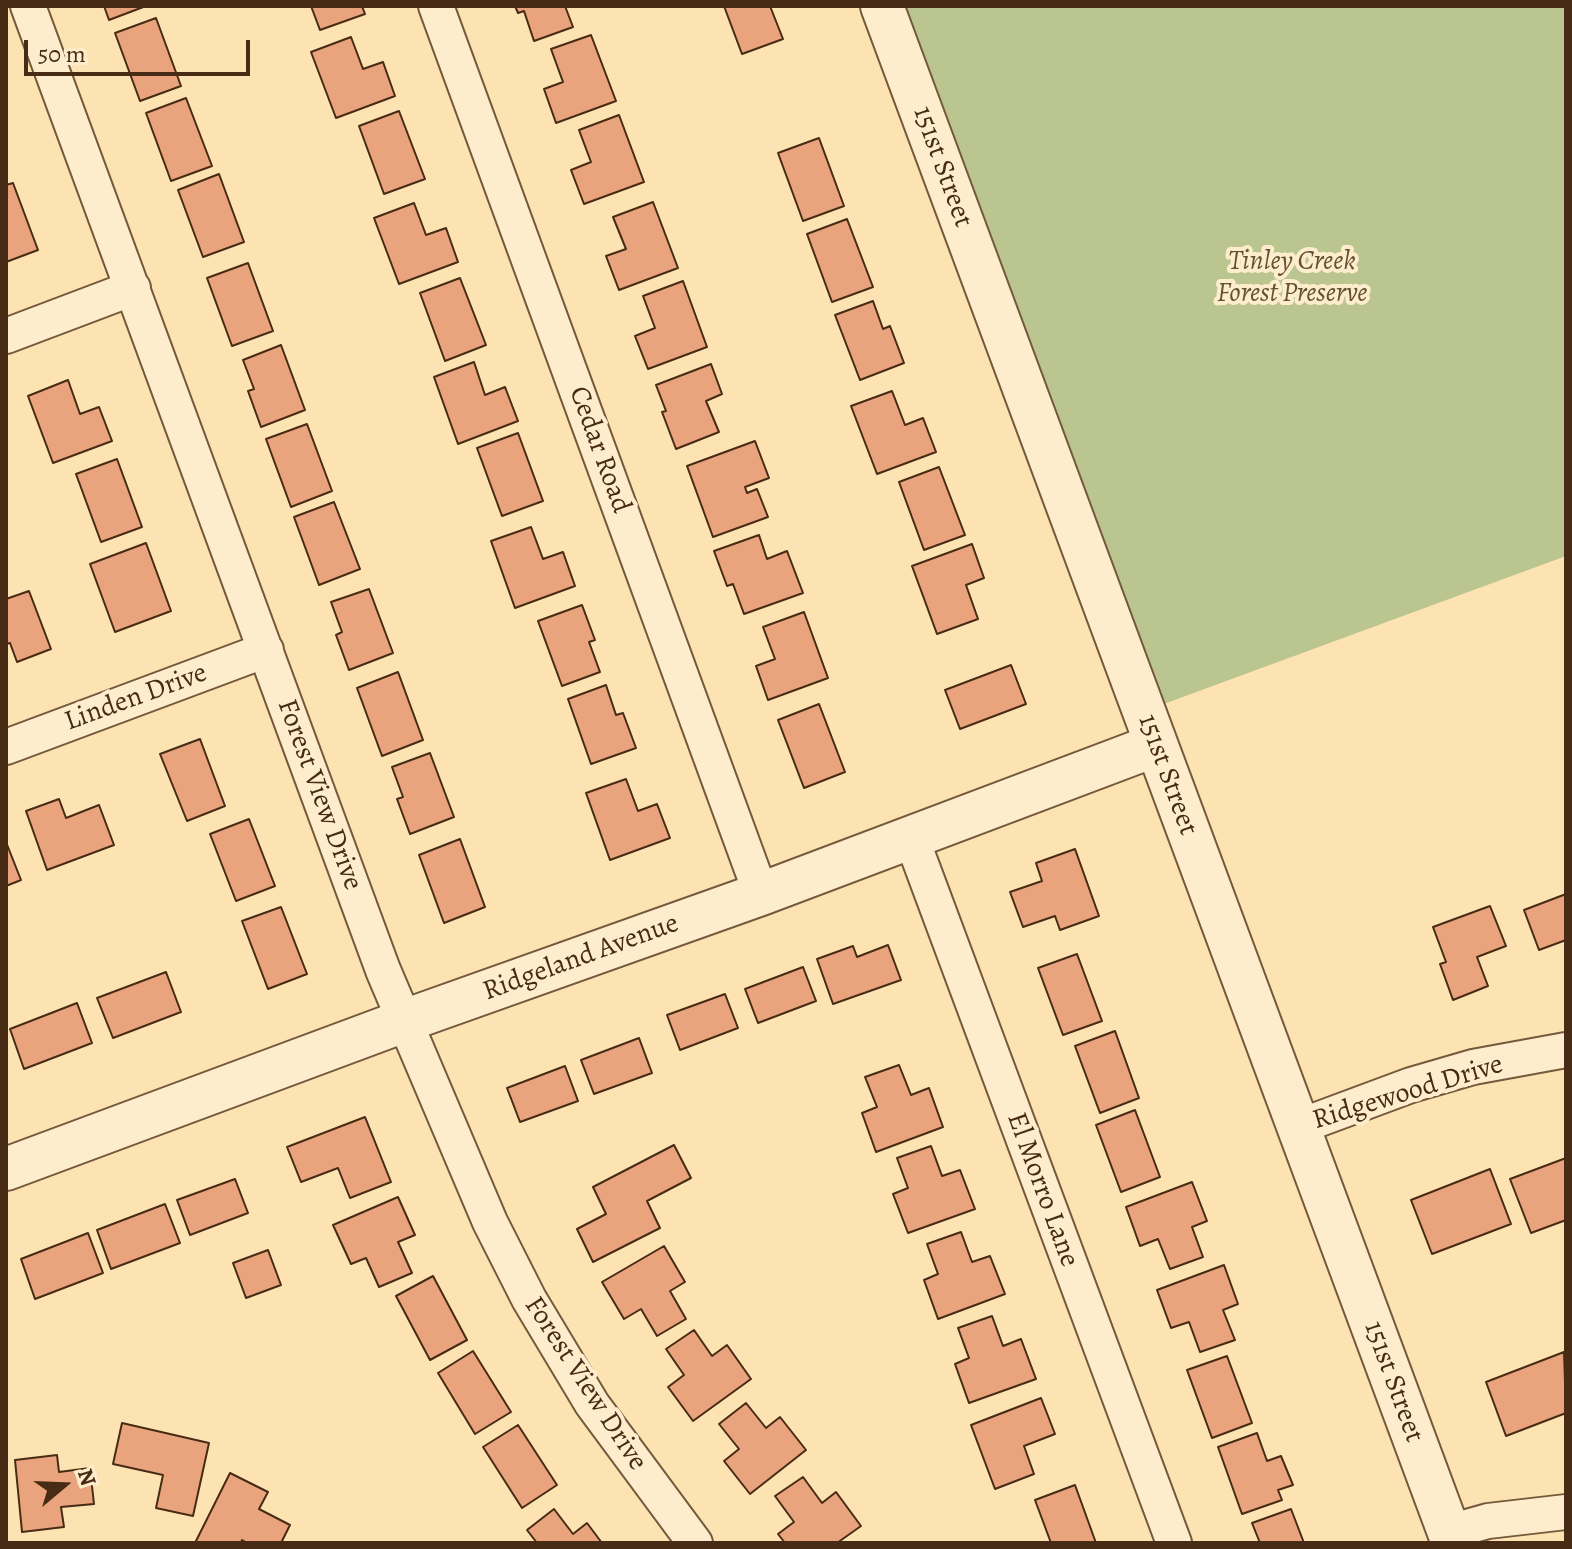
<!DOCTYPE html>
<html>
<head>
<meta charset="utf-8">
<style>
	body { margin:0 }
	#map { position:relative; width:1572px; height:1549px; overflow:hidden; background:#fee3b2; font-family:Alegreya,serif }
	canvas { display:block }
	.frame { position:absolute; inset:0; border:8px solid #472b14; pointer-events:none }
	.north { position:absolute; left:24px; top:1445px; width:80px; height:80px; -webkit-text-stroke:6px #feedcd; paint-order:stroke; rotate:71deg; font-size:22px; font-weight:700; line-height:32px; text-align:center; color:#472b14 }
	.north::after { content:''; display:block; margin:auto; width:28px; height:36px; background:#472b14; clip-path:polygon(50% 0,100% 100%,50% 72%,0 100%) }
	.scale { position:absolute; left:24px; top:40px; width:226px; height:36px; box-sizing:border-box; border:4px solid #472b14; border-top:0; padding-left:10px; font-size:24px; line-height:28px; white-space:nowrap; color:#472b14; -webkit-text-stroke:6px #feedcd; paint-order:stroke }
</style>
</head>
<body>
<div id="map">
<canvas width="1572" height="1549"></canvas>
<div class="frame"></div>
<div class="north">N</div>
<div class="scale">50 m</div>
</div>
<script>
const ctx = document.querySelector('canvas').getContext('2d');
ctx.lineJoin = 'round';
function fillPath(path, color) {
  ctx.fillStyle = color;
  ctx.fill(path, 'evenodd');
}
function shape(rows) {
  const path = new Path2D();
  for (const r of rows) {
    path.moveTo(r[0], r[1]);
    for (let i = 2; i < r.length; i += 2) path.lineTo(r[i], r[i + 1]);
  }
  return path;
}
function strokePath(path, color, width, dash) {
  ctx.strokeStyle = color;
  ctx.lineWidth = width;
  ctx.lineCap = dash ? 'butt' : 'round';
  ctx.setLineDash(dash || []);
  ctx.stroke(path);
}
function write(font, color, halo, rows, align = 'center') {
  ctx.font = font + ' Alegreya,serif';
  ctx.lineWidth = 8;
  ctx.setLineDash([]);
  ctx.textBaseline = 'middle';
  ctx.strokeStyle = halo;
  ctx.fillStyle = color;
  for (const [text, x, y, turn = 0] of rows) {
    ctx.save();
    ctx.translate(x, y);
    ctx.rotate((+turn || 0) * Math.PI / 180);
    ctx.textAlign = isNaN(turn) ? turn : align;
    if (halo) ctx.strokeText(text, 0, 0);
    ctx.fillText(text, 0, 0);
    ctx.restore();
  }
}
fillPath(shape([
	[901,6,1566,6,1566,556,1161,705]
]), '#bac590');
const building = shape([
	[104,6,146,6,109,20,104,6],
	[311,6,362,6,365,14,320,30,311,6],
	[515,6,565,6,573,27,534,41,524,11,518,13,515,6],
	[724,6,770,6,783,39,742,54,724,6],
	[156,18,181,86,140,101,115,33,156,18],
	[591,35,616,101,556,123,544,89,563,82,551,49,591,35],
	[351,37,363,69,383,62,395,96,336,118,311,52,351,37],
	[186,98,212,166,171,181,146,113,186,98],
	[399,111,425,179,384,194,359,126,399,111],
	[619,115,644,182,584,204,571,170,591,162,579,130,619,115],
	[819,138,844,206,803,221,778,153,819,138],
	[219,174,244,242,203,257,178,190,219,174],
	[13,183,38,250,6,262,6,185,13,183],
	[653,202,678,268,619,290,606,256,626,249,613,217,653,202],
	[414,203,426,235,446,228,458,262,399,284,374,218,414,203],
	[847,219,873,287,832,302,807,234,847,219],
	[248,263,273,331,232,346,207,278,248,263],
	[460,278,486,345,445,361,420,293,460,278],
	[683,281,707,347,648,369,635,336,655,328,643,296,683,281],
	[873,301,883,329,890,326,904,363,860,380,835,315,873,301],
	[281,345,305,410,261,427,248,391,254,389,243,360,281,345],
	[474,362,485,395,505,387,518,421,458,444,434,377,474,362],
	[711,364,722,394,706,401,719,432,676,449,662,412,666,411,656,385,711,364],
	[68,380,80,414,99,407,112,441,53,463,28,396,68,380],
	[892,391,905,425,923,418,936,452,877,474,851,406,892,391],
	[307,424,332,491,291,507,266,439,307,424],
	[518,433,543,501,502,516,477,448,518,433],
	[755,441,769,478,745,487,747,493,757,489,768,517,713,537,687,466,755,441],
	[117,459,142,527,101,542,76,474,117,459],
	[939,467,965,535,924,550,899,482,939,467],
	[334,502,360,569,319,585,294,517,334,502],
	[531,527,543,559,563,552,575,586,515,608,491,541,531,527],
	[759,535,767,559,787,551,803,593,744,614,733,584,727,586,714,551,759,535],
	[146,543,171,611,115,632,90,564,146,543],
	[972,544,984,578,966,585,978,619,937,634,912,566,972,544],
	[369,589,393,653,349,670,336,635,342,632,331,602,369,589],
	[29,591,51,649,17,662,10,643,6,644,6,599,29,591],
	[582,605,595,640,589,642,600,672,562,686,538,621,582,605],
	[804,612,828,678,768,700,756,666,775,659,763,627,804,612],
	[1011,665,1026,704,960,729,945,690,1011,665],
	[398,672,423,740,382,756,357,688,398,672],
	[606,685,616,715,623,713,636,748,591,764,568,699,606,685],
	[819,704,845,772,804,788,778,720,819,704],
	[200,739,225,806,187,821,160,754,200,739],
	[430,753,454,817,410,834,397,799,403,797,392,767,430,753],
	[626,779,638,811,657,804,670,838,610,860,586,793,626,779],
	[59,799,66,818,99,805,114,845,47,870,26,811,59,799],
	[249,819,275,886,236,901,210,834,249,819],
	[460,839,485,907,444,923,419,855,460,839],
	[6,842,21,880,6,886,6,842],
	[1075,849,1099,916,1060,930,1055,916,1023,927,1010,892,1042,881,1036,863,1075,849],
	[1566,894,1566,940,1539,950,1524,910,1566,894],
	[1490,906,1506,946,1477,957,1488,986,1453,1000,1440,964,1446,962,1433,927,1490,906],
	[281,907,307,974,268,989,242,921,281,907],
	[888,945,901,980,833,1004,817,959,853,946,857,957,888,945],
	[1077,954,1102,1021,1063,1035,1038,968,1077,954],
	[803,967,816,1001,758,1023,745,989,803,967],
	[166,972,181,1012,113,1038,97,998,166,972],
	[725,994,738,1028,680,1050,667,1015,725,994],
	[77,1003,92,1043,24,1069,10,1029,77,1003],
	[1115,1031,1139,1098,1100,1113,1075,1046,1115,1031],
	[639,1038,652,1073,594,1094,581,1060,639,1038],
	[899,1065,911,1095,929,1088,943,1127,876,1152,862,1113,877,1107,865,1077,899,1065],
	[565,1066,578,1101,520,1122,507,1088,565,1066],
	[1135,1110,1160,1177,1121,1192,1096,1125,1135,1110],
	[365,1117,391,1182,350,1198,338,1168,301,1182,287,1147,365,1117],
	[674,1145,691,1178,647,1201,660,1228,593,1262,577,1229,606,1214,593,1187,674,1145],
	[931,1146,942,1176,960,1170,975,1209,908,1233,893,1194,908,1188,897,1158,931,1146],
	[1566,1158,1566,1220,1531,1233,1510,1179,1566,1158],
	[1490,1169,1511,1224,1432,1254,1411,1200,1490,1169],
	[235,1179,248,1213,190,1235,177,1200,235,1179],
	[1192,1182,1207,1221,1192,1227,1203,1257,1170,1269,1158,1239,1140,1246,1126,1207,1192,1182],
	[398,1197,415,1235,398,1242,412,1273,379,1287,366,1258,351,1264,333,1225,398,1197],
	[165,1204,180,1243,111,1269,97,1230,165,1204],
	[961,1232,972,1262,990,1256,1005,1294,938,1319,924,1280,938,1274,927,1244,961,1232],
	[88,1233,103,1273,35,1299,21,1259,88,1233],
	[664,1246,685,1282,670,1291,686,1319,657,1336,641,1309,624,1319,602,1282,664,1246],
	[268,1250,281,1285,246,1298,233,1263,268,1250],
	[1224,1265,1238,1304,1223,1310,1235,1340,1200,1352,1189,1322,1171,1328,1157,1290,1224,1265],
	[433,1276,467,1340,430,1360,396,1296,433,1276],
	[992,1316,1003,1346,1021,1339,1036,1379,969,1403,955,1364,969,1358,958,1328,992,1316],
	[694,1330,712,1356,727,1345,751,1379,693,1421,668,1387,684,1375,666,1349,694,1330],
	[473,1351,511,1412,475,1434,438,1373,473,1351],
	[1564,1352,1566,1413,1506,1436,1486,1382,1564,1352],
	[1227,1356,1252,1423,1212,1438,1187,1370,1227,1356],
	[1041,1398,1055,1434,1024,1446,1034,1474,995,1489,971,1425,1041,1398],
	[746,1403,766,1428,780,1417,806,1450,750,1494,724,1461,739,1449,719,1424,746,1403],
	[122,1423,209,1443,193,1516,156,1508,163,1475,113,1464,122,1423],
	[518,1425,557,1485,522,1508,483,1447,518,1425],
	[1257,1433,1267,1461,1281,1456,1293,1485,1278,1490,1282,1500,1242,1514,1218,1447,1257,1433],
	[57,1455,59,1472,90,1468,94,1504,61,1507,64,1527,22,1532,15,1460,57,1455],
	[230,1473,268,1492,259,1509,290,1525,281,1543,247,1543,242,1540,241,1543,195,1543,230,1473],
	[803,1477,822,1503,836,1492,861,1526,837,1543,785,1543,778,1534,794,1522,775,1496,803,1477],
	[1075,1485,1096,1543,1051,1543,1035,1500,1075,1485],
	[554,1509,573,1534,587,1523,602,1543,537,1543,527,1530,554,1509],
	[1291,1509,1304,1543,1260,1543,1252,1523,1291,1509]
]);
fillPath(building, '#e9a47d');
strokePath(building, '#472b14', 2);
const minor = shape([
	[28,6,383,970,490,1222,529,1299,592,1404,695,1543],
	[436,6,761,894],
	[6,336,133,288],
	[6,747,266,650],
	[911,837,1174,1543],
	[1298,1127,1411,1085,1473,1067,1566,1050],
	[1449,1532,1488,1521,1566,1512]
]);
const tertiary = shape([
	[882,6,1453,1543],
	[6,1169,404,1021,761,894,1156,745]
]);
strokePath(minor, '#75593c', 38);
strokePath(tertiary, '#75593c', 46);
strokePath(minor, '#feedcd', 34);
strokePath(tertiary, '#feedcd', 42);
write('28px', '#472b14', '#feedcd', [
	["151st Street",942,167,70],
	["Cedar Road",599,450,70],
	["Linden Drive",136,698,-20],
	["151st Street",1167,775,70],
	["Forest View Drive",319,795,70],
	["Ridgeland Avenue",581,958,-20],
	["Ridgewood Drive",1408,1093,-17],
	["El Morro Lane",1042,1190,70],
	["151st Street",1393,1382,70],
	["Forest View Drive",585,1384,57]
]);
write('italic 28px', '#645233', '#feedcd', [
	["Tinley Creek",1292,262],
	["Forest Preserve",1292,294]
]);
</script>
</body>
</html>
